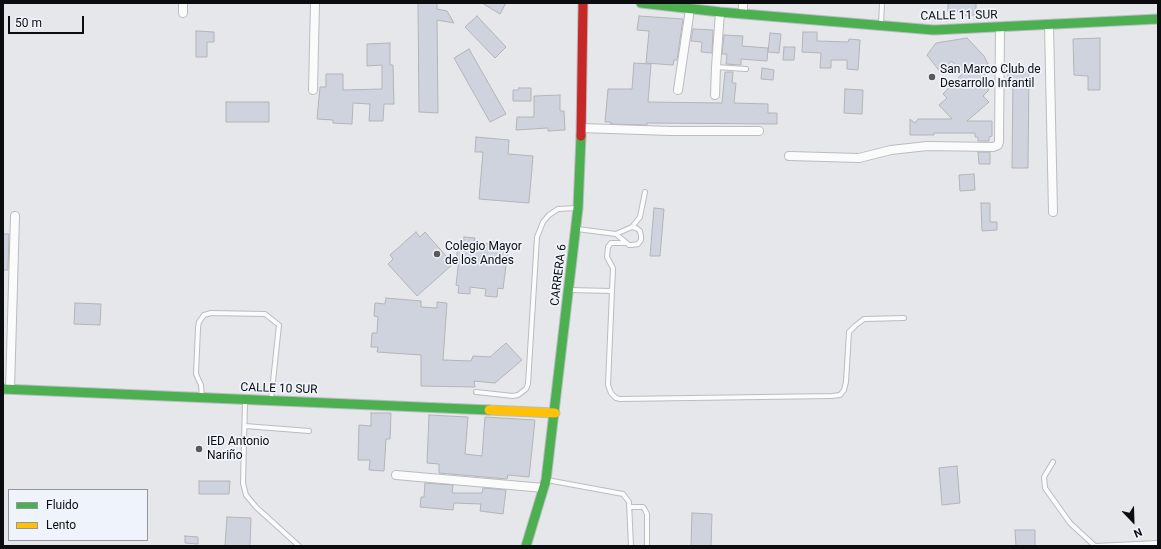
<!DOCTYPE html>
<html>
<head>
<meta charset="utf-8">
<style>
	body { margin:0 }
	#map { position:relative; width:1161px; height:549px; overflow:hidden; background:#e5e7eb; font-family:Roboto,sans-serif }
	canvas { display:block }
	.frame { position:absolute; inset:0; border:4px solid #0c0d0f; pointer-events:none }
	.legend { position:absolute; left:8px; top:489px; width:140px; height:52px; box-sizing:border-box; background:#eff3fb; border:1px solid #94979d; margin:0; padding:5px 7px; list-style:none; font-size:12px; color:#0c0d0f }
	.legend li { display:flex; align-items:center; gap:8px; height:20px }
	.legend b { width:20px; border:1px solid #94979d }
	.north { position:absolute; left:1113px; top:501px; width:40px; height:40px; -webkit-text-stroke:3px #eff3fb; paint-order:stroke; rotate:157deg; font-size:11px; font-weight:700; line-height:16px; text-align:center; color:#0c0d0f }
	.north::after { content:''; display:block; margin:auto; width:14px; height:18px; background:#0c0d0f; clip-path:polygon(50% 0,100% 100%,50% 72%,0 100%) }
	.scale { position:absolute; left:8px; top:16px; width:76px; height:18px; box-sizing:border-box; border:2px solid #0c0d0f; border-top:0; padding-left:5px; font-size:12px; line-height:14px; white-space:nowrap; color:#0c0d0f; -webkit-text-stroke:3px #eff3fb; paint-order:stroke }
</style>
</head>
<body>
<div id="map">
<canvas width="1161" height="549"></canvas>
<div class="frame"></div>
<ul class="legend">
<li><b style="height:5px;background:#4caf50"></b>Fluido</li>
<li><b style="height:5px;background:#ffc107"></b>Lento</li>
</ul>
<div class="north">N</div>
<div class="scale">50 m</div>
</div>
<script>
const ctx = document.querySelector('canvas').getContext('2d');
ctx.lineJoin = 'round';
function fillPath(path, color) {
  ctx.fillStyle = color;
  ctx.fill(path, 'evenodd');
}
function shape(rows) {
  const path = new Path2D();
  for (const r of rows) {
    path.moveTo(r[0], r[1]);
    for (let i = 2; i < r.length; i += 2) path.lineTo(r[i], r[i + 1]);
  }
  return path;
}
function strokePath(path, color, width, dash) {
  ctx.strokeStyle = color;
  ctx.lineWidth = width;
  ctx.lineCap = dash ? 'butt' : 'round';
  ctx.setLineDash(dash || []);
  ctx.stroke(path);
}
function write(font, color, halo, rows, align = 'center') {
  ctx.font = font + ' Roboto,sans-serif';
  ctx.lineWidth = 3.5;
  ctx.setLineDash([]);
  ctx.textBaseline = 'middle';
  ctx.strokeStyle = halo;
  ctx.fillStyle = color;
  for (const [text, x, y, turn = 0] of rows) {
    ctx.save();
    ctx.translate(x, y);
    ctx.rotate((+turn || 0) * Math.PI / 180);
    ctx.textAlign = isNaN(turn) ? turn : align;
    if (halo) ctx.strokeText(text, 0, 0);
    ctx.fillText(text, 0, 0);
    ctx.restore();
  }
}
const building = shape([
	[418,3,437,3,437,9,447,11,454,23,437,20,438,113,419,112,418,3],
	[482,3,506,3,500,14,482,3],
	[948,3,976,3,976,15,963,15,963,11,948,12,948,3],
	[477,16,506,47,495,58,465,27,477,16],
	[639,16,683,19,677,60,674,60,673,65,646,63,649,31,637,30,639,16],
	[693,29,713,30,712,53,701,52,702,42,691,41,693,29],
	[196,31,214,32,214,42,207,42,207,57,196,57,196,31],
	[803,32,817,32,817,41,848,42,849,39,860,40,858,70,847,69,847,60,831,60,831,68,820,68,821,53,802,52,803,32],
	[770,33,781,34,779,53,768,52,770,33],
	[724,35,743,36,742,46,768,48,767,61,741,59,741,65,726,64,727,54,722,54,724,35],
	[967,38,984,56,988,64,981,70,988,79,983,83,989,90,983,96,989,102,967,121,992,121,992,136,989,137,989,141,978,141,978,137,975,137,975,133,934,133,934,135,910,135,910,119,915,123,918,119,952,119,939,105,947,98,943,94,964,72,951,61,941,73,927,55,936,43,967,38],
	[1100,38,1100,90,1088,90,1088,76,1074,75,1073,39,1100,38],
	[390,43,390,65,393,65,394,104,384,104,383,121,369,121,370,104,353,103,352,124,333,123,333,120,317,119,320,87,326,87,326,74,343,74,343,90,382,89,382,65,367,66,367,44,390,43],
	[784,47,795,47,794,60,783,60,784,47],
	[469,49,506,114,490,122,454,58,469,49],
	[634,63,651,64,648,102,722,103,725,72,733,72,732,83,736,83,734,103,768,104,768,113,777,113,777,124,647,123,647,125,611,124,611,122,605,122,608,89,632,89,634,63],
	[762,68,774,70,773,80,761,79,762,68],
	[1008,69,1029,69,1028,168,1012,168,1013,81,1008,81,1008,69],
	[519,88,531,88,531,101,513,101,513,90,518,90,519,88],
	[845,89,863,90,862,114,844,113,845,89],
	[560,95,560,111,564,111,565,130,548,131,548,128,516,130,517,117,534,117,534,96,560,95],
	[226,102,269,102,269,122,226,122,226,102],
	[476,137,509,140,508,154,533,156,529,203,479,199,483,152,475,152,476,137],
	[978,152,990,152,990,164,979,164,978,152],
	[974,174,975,190,960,191,959,175,974,174],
	[981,203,990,203,990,222,997,222,997,230,982,231,981,203],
	[654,208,664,209,660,256,650,256,654,208],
	[416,232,420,237,425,232,453,264,417,296,388,264,393,259,390,255,416,232],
	[3,234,9,234,8,270,3,270,3,234],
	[464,237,475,238,474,242,489,244,490,241,503,242,502,249,508,250,503,289,498,288,497,297,485,296,486,289,470,287,470,294,458,293,459,286,456,285,459,259,456,262,458,245,463,245,464,237],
	[386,298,421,301,421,307,437,308,437,302,447,303,443,360,471,361,473,356,490,357,506,343,522,360,495,383,474,381,475,387,421,386,421,355,377,352,378,347,371,347,372,333,377,333,378,317,374,316,375,303,385,304,386,298],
	[75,303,101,304,100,325,74,324,75,303],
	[371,413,391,413,390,439,386,439,384,471,369,470,370,460,358,460,359,425,371,426,371,413],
	[429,415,468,417,465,454,482,456,485,417,535,420,529,477,508,475,507,479,439,473,439,464,427,463,429,415],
	[957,466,960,503,942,505,939,468,957,466],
	[199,481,230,481,229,494,199,494,199,481],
	[425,483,453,485,452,493,482,493,483,488,506,490,503,514,480,511,481,504,454,503,453,510,420,507,421,497,424,497,425,483],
	[692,513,712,514,711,546,691,546,692,513],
	[227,517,251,518,250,546,225,546,227,517],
	[1015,530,1035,530,1035,546,1016,546,1015,530],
	[185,536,198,537,198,544,185,543,185,536]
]);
fillPath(building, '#ced3de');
strokePath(building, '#b3b4b8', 1);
const lane = shape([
	[881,25,882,3],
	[716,67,746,69],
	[577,229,616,234,632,227,640,217,645,192],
	[616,234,629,245,632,245,638,244,641,240,641,236,640,231,636,228,632,227],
	[569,290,612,291,608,385,611,393,616,398,620,399,832,396,840,395,844,390,846,382,849,332,855,326,864,319,904,318],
	[612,291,613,268,607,257,608,247,611,243,625,243],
	[476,392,513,396,518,395,526,389,528,384,537,237,543,222,549,215,558,209,577,208],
	[202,397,201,385,196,374,198,328,199,322,204,315,211,313,265,314,279,325,271,400],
	[245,402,243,483,246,495,256,507,299,546],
	[245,426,309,431],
	[1053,462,1044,477,1045,488,1070,523,1095,546],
	[547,480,623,494,629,502,631,546],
	[629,507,643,507,645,510,647,514,647,546],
	[1095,546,1158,543]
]);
const street = shape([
	[743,3,743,14],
	[183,13,183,3],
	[1049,25,1053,212],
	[313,90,315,3],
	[678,90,690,9],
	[715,95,716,67,720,12],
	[581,128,671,131,759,131],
	[789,156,859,158,891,150,927,146,993,147,998,145,999,142,1000,27],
	[10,389,15,216],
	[396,475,544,488]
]);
const fast = shape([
	[641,3,720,12,934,30,1158,19],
	[3,389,489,410],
	[526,546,546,480,578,208,581,136]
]);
const slow = shape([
	[489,410,555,413]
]);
const jam = shape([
	[581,136,583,3]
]);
strokePath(lane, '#bbbcc0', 6);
strokePath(street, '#bbbcc0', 10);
strokePath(fast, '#bbbcc0', 11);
strokePath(slow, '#bbbcc0', 11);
strokePath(jam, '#bbbcc0', 11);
strokePath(lane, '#fbfbfc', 4);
strokePath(street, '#fbfbfc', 8);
strokePath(fast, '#4caf50', 9);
strokePath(slow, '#ffc107', 9);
strokePath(jam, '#c62828', 9);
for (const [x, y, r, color] of [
	[932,77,4,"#58595c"],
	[437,254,4,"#58595c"],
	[199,449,4,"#58595c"]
]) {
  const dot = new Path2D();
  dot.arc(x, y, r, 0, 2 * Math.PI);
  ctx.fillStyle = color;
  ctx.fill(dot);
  strokePath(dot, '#eff3fb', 1.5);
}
write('12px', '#0c0d0f', '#eff3fb', [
	["CALLE 11 SUR",959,16,-1],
	["CARRERA 6",559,275,-83],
	["CALLE 10 SUR",279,389,2]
]);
write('12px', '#0c0d0f', '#eff3fb', [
	["San Marco Club de",940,70],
	["Desarrollo Infantil",940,84],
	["Colegio Mayor",445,247],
	["de los Andes",445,261],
	["IED Antonio",207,442],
	["Nariño",207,456]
], 'left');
</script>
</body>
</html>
